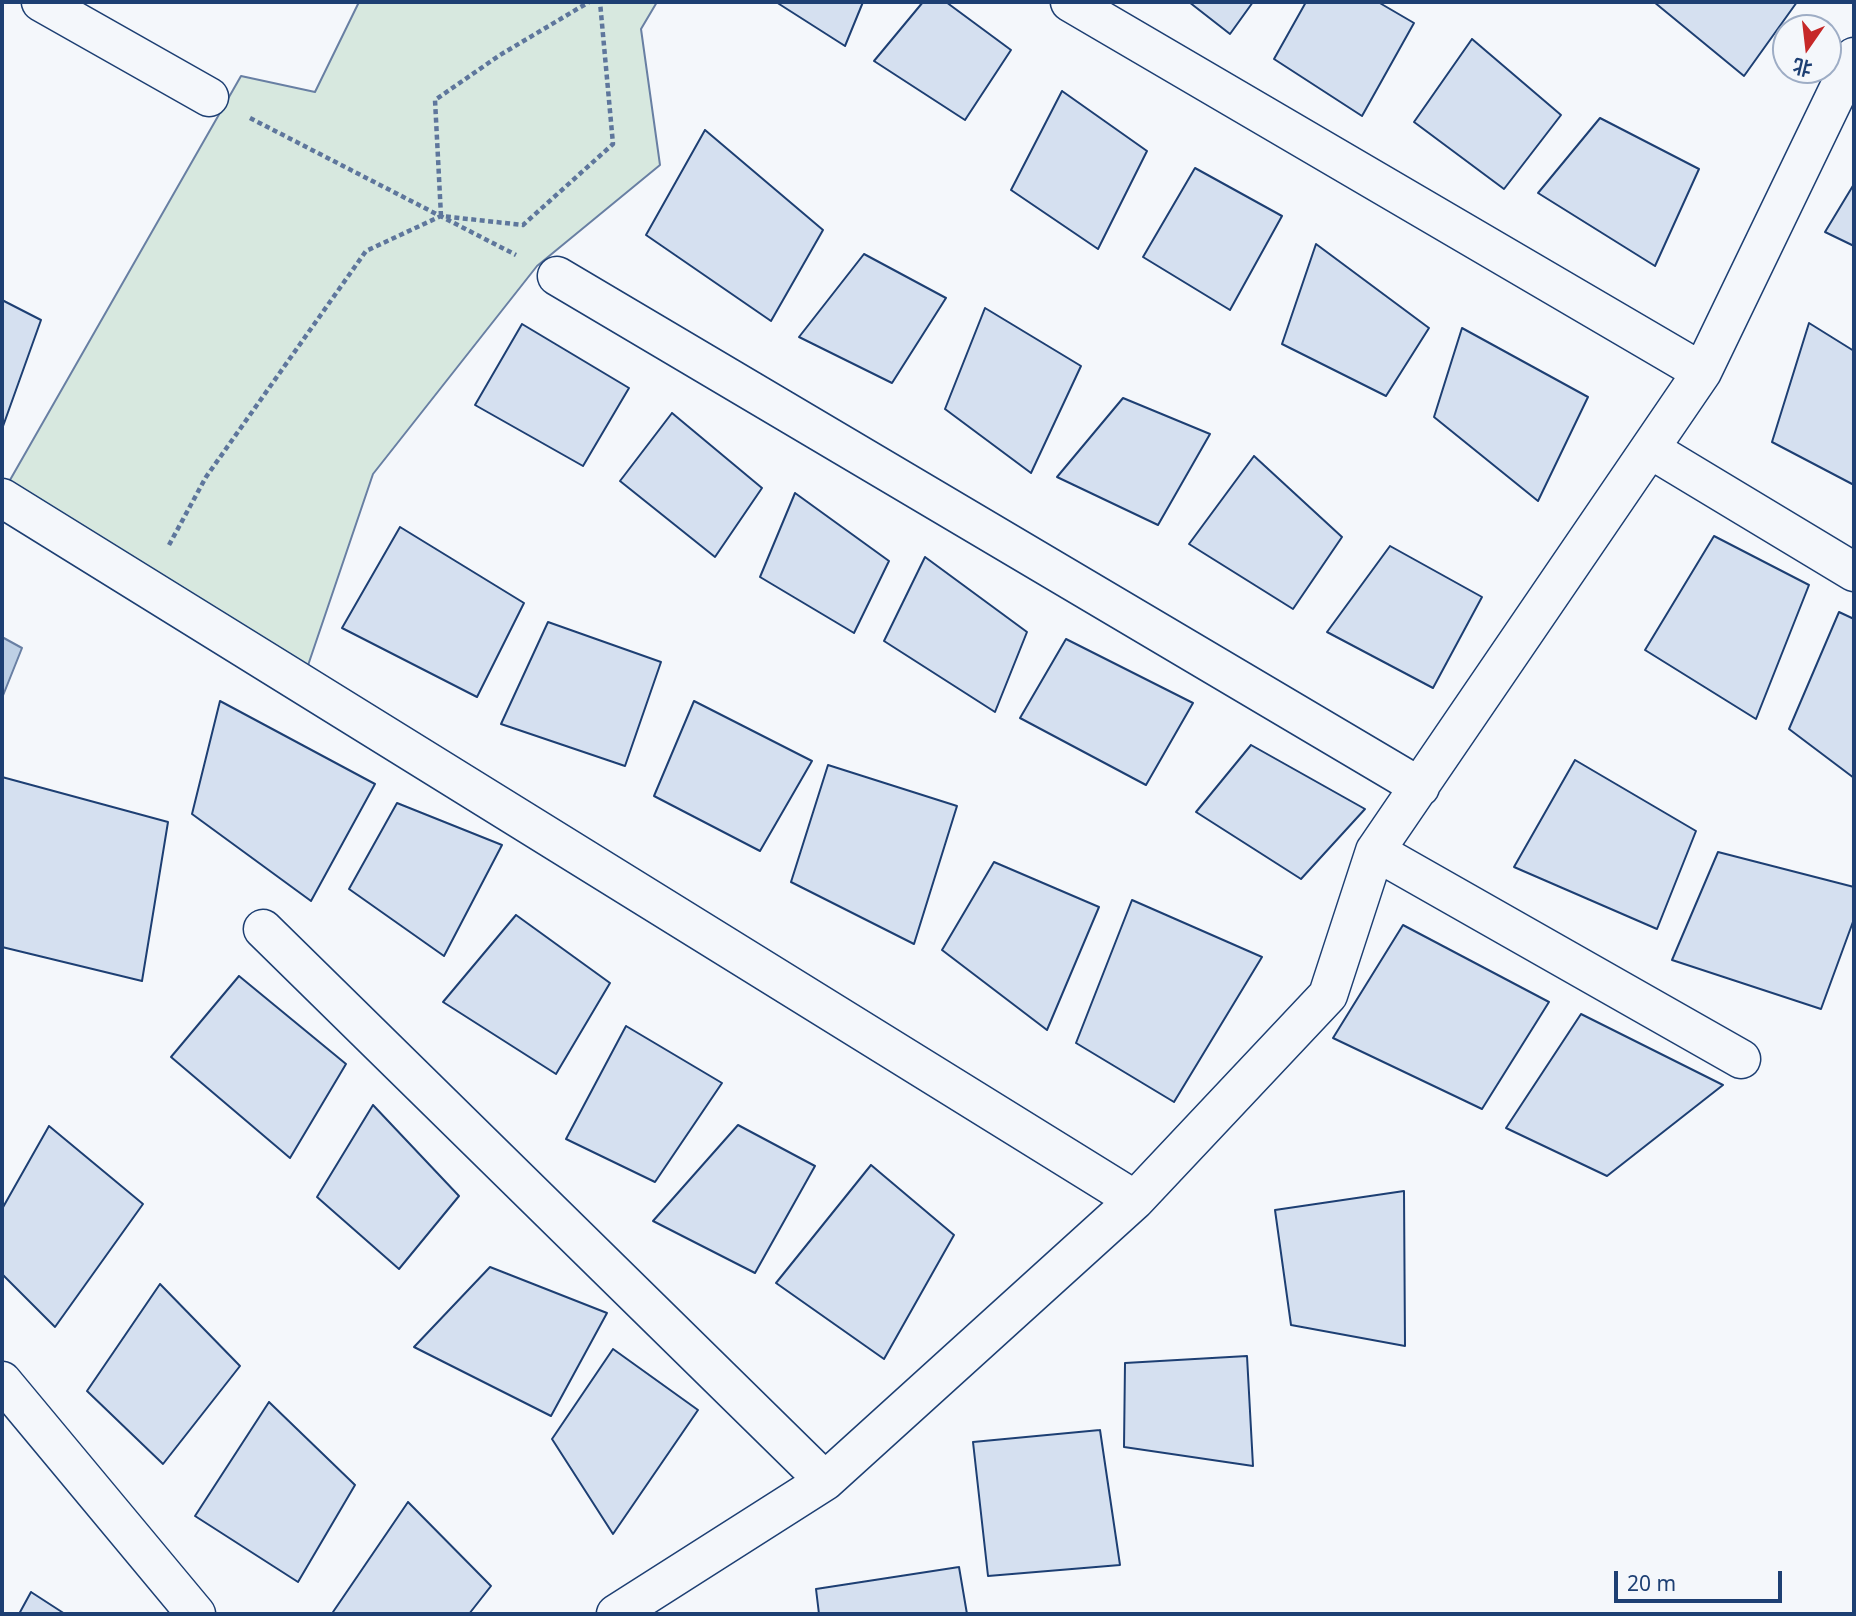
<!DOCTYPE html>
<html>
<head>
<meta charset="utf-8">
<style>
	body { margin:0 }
	#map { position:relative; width:1856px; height:1616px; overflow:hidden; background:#f4f7fb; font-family:"Noto Sans","Noto Sans SC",sans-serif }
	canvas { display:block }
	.frame { position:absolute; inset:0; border:4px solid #1d3f73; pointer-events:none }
	.north { position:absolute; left:1772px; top:14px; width:70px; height:70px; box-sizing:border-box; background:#f4f7fb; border:2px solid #9eadc5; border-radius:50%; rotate:194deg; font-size:19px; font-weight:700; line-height:28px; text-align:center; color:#1d3f73 }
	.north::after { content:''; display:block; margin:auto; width:24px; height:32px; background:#c62828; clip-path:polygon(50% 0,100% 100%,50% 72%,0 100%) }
	.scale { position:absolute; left:1614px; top:1571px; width:168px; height:32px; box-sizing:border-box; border:4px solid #1d3f73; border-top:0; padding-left:9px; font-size:21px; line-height:24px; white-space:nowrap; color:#1d3f73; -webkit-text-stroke:5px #f4f7fb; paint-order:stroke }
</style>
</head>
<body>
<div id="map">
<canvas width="1856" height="1616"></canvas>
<div class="frame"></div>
<div class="north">北</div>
<div class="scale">20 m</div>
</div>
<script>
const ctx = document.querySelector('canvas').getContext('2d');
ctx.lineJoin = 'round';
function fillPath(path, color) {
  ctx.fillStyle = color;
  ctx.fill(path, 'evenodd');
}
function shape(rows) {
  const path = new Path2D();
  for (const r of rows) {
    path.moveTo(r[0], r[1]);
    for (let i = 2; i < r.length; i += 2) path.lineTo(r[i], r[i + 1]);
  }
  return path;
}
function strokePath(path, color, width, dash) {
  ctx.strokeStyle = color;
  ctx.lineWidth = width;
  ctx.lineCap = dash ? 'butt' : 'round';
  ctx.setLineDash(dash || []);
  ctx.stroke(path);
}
const green = shape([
	[359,2,657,2,641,29,660,165,537,266,373,474,302,683,2,494,241,76,315,92,359,2]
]);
fillPath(green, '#d7e8df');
strokePath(green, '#687fa3', 2);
const water = shape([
	[2,637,22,648,2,698,2,637]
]);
fillPath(water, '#bed0e5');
strokePath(water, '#687fa3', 2);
const building = shape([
	[776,2,863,2,845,46,776,2],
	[923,2,946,2,1011,50,965,120,874,61,923,2],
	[1189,2,1253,2,1230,34,1189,2],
	[1306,2,1378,2,1414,23,1362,116,1274,59,1306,2],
	[1654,2,1797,2,1744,76,1654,2],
	[1472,39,1561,115,1504,189,1414,122,1472,39],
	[1062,91,1147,151,1098,249,1011,190,1062,91],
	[1600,118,1699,169,1655,266,1538,193,1600,118],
	[705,130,823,230,771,321,646,235,705,130],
	[1195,168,1282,216,1230,310,1143,257,1195,168],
	[1854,184,1854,246,1825,232,1854,184],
	[1316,244,1429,328,1386,396,1282,344,1316,244],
	[864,254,946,298,892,383,799,337,864,254],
	[2,300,41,320,2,429,2,300],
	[985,308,1081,366,1031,473,945,409,985,308],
	[1809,323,1854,351,1854,485,1772,442,1809,323],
	[522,324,629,388,583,466,475,405,522,324],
	[1462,328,1588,397,1538,501,1434,417,1462,328],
	[1123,398,1210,434,1158,525,1057,477,1123,398],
	[672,413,762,488,715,557,620,481,672,413],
	[1254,456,1342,537,1293,609,1189,544,1254,456],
	[795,493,889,561,854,633,760,577,795,493],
	[400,527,524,603,477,697,342,628,400,527],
	[1714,536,1809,585,1756,719,1645,650,1714,536],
	[1390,546,1482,597,1433,688,1327,632,1390,546],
	[925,557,1027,632,995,712,884,641,925,557],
	[1839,612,1854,619,1854,778,1789,729,1839,612],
	[548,622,661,662,625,766,501,724,548,622],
	[1066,639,1193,703,1146,785,1020,718,1066,639],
	[220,701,375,784,311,901,192,814,220,701],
	[694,701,812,761,760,851,654,796,694,701],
	[1251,745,1365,809,1301,879,1196,812,1251,745],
	[1575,760,1696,831,1657,929,1514,867,1575,760],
	[828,765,957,806,914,944,791,882,828,765],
	[2,777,168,822,142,981,2,947,2,777],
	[397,803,502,845,444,956,349,889,397,803],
	[1718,852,1854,887,1854,919,1821,1009,1672,960,1718,852],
	[994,862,1099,907,1047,1030,942,950,994,862],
	[1132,900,1262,957,1174,1102,1076,1043,1132,900],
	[516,915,610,983,556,1074,443,1002,516,915],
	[1403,925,1549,1002,1482,1109,1333,1038,1403,925],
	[239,976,346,1064,290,1158,171,1057,239,976],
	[1581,1014,1723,1085,1607,1176,1506,1128,1581,1014],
	[626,1026,722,1083,655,1182,566,1139,626,1026],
	[373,1105,459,1196,399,1269,317,1197,373,1105],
	[738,1125,815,1166,755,1273,653,1221,738,1125],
	[49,1126,143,1204,55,1327,2,1274,2,1209,49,1126],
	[871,1165,954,1235,884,1359,776,1283,871,1165],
	[1404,1191,1405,1346,1291,1325,1275,1210,1404,1191],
	[490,1267,607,1313,551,1416,414,1347,490,1267],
	[160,1284,240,1366,163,1464,87,1391,160,1284],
	[613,1349,698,1410,613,1534,552,1439,613,1349],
	[1247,1356,1253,1466,1124,1447,1125,1363,1247,1356],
	[269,1402,355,1485,298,1582,195,1516,269,1402],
	[1100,1430,1120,1565,988,1576,973,1442,1100,1430],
	[408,1502,491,1586,469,1614,335,1614,333,1612,408,1502],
	[959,1567,967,1614,819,1614,816,1589,959,1567],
	[31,1592,65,1614,19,1614,31,1592]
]);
fillPath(building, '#d5e0f0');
strokePath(building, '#1d3f73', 2);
const street = shape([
	[41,2,209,97],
	[1070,2,1702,372],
	[557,276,1420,787],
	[1650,449,1854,572],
	[2,498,1135,1200],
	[1375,851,1741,1059],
	[263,929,825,1481],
	[2,1381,196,1614],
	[616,1614,825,1481,1135,1200,1328,995,1375,851,1702,372,1854,57]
]);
strokePath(street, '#1d3f73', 41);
strokePath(shape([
	[250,118,516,255],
	[441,216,435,100,500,55,589,2],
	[169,545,206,477,366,251,441,216,523,225,613,144,600,2]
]), '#5e769c', 4.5, [5, 3.5]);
strokePath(street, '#f4f7fb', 38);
</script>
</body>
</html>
